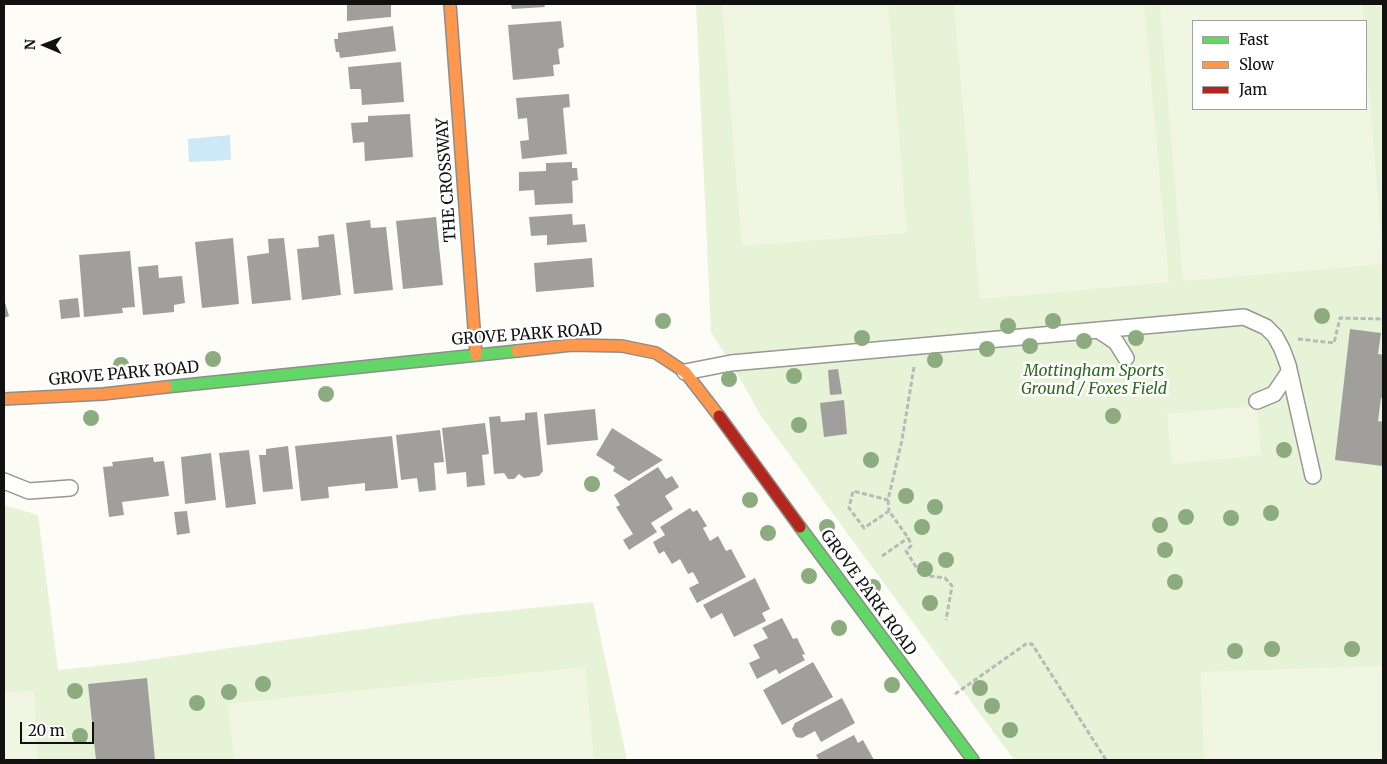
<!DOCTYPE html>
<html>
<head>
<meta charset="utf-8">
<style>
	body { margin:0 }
	#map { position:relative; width:1387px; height:764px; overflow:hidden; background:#fdfcf7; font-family:Merriweather,serif }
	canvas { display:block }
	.frame { position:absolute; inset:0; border:5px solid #111; pointer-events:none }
	.legend { position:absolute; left:1192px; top:20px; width:175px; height:90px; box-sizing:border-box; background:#fff; border:1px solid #a0a0a0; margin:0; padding:6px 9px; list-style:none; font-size:15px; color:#111 }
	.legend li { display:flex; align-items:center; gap:10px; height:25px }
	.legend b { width:25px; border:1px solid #a0a0a0 }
	.north { position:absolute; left:20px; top:20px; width:50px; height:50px; -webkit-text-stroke:4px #fff; paint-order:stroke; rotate:271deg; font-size:14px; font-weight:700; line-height:20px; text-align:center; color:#111 }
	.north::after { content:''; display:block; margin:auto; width:18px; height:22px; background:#111; clip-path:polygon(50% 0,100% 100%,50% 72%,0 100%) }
	.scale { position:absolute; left:20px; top:722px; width:74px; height:22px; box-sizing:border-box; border:2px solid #111; border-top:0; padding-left:6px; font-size:15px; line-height:18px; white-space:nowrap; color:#111; -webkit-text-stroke:4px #fff; paint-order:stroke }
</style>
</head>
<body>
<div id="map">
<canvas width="1387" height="764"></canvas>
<div class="frame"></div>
<ul class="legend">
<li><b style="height:6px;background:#63d668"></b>Fast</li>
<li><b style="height:6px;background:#ff974d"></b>Slow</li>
<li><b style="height:6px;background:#b3261e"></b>Jam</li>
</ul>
<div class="north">N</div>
<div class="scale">20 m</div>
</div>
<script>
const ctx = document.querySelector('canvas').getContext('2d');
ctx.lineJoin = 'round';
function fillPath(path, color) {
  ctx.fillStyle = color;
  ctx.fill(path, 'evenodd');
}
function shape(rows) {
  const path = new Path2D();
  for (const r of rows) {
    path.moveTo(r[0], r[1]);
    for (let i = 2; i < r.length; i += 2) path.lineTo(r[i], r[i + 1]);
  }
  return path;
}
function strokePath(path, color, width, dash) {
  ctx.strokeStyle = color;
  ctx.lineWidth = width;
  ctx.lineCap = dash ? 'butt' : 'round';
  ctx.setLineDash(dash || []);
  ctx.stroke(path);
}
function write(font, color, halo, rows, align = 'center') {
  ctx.font = font + ' Merriweather,serif';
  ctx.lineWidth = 5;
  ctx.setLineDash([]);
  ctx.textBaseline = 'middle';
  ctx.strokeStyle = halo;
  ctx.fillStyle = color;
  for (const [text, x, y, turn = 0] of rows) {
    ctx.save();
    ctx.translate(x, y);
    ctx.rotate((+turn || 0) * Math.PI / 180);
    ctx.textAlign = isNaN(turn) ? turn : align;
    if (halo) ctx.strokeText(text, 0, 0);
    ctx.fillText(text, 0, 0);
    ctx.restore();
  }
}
fillPath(shape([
	[696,4,1383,4,1383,760,1014,760,761,416,731,363,711,333],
	[1193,21,1366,21,1366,109,1193,109],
	[4,505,38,515,58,670,125,663,462,615,593,602,627,760,4,760]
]), '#e7f3d7');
fillPath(shape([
	[722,4,888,4,907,233,742,246],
	[954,4,1144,4,1169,282,980,299],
	[1160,4,1362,4,1363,21,1193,21,1193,109,1366,109,1366,54,1383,264,1183,281],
	[1257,406,1261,455,1172,464,1167,414],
	[1383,666,1383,760,1204,760,1201,672],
	[585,667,594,760,234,760,228,704],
	[34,691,37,760,4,760,4,692]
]), '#f0f6e1');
fillPath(shape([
	[230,135,231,160,189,162,188,139]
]), '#cde8f7');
fillPath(shape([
	[347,4,391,4,391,17,347,21],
	[511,4,544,4,545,7,512,9],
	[561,21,564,47,558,49,560,64,553,65,554,76,513,80,508,25],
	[393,26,396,51,340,58,339,52,336,52,334,39,338,39,338,33],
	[401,62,404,102,362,105,361,89,350,89,348,67],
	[569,94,570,107,563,108,567,154,522,159,520,141,529,140,527,118,518,119,516,98],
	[410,114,413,157,365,161,364,142,353,143,351,123,368,122,368,116],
	[572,162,572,168,577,168,578,180,572,181,573,203,535,205,534,190,519,191,519,172,546,171,546,163],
	[572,214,573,225,585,224,587,242,547,245,547,235,531,236,529,217],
	[436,217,443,285,403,289,396,221],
	[370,220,371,228,386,227,393,290,354,294,346,223],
	[334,234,341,295,302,300,297,249,319,247,318,236],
	[233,238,239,304,202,308,195,242],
	[284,238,291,300,252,304,247,256,269,253,268,239],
	[130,251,135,307,122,308,123,313,84,317,79,255],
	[592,258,594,287,536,292,534,263],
	[158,265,159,278,182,276,185,303,174,305,174,312,143,315,138,267],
	[78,298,80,317,61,319,59,300],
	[4,299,9,316,4,318],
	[1350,329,1381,333,1378,354,1383,355,1383,398,1381,398,1378,421,1383,422,1383,466,1335,460],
	[838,369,842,394,830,395,828,370],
	[844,400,847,434,824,437,820,403],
	[595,409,598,440,547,445,544,414],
	[537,412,543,471,539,476,524,478,519,474,514,479,508,479,504,473,494,474,489,417,500,416,501,422,525,420,525,413],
	[485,423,489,454,482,455,485,485,467,487,466,472,447,474,442,428],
	[612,428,663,460,629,481,613,471,615,467,596,455],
	[440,430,444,462,434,463,436,490,419,492,417,478,401,480,396,435],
	[392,436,398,488,365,491,365,483,328,487,329,498,301,501,295,446],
	[288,446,293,489,263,492,259,455,266,455,266,449],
	[249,450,256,504,226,508,219,453],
	[211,453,216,500,185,504,181,457],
	[153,457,154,462,164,461,169,496,122,502,124,515,109,517,103,467,113,466,112,462],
	[658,467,666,479,672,476,679,487,665,496,673,509,651,523,657,532,629,550,623,540,633,534,616,507,620,505,614,495],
	[690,508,693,512,697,510,707,526,703,528,710,541,718,536,726,551,731,549,746,577,697,603,689,588,699,583,693,572,688,574,680,559,672,564,664,551,659,554,653,542,665,535,660,527],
	[187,511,190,533,177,535,174,512],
	[755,578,770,609,762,613,766,621,734,637,722,613,711,619,703,605],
	[782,618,793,639,797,638,805,654,802,655,805,660,779,674,776,669,757,679,749,663,760,658,753,645,768,638,762,628],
	[813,662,833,697,782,725,763,690],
	[147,678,155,760,96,760,88,684],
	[842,698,855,723,821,742,815,731,802,738,796,737,792,729,795,723],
	[854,735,858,743,863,740,874,760,819,760,816,755]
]), '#a19f9c');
const lane = shape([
	[1098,330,1116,342,1126,358],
	[685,372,731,363,1244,317,1266,327,1275,336,1282,349,1288,365,1313,476],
	[1257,401,1274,394,1289,372],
	[4,481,29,491,70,488]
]);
const fast = shape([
	[166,387,517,351],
	[800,527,973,760]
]);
const slow = shape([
	[450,4,476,355],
	[517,351,572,345,622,346,656,353,685,372,719,416],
	[4,399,103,394,166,387]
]);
const jam = shape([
	[719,416,800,527]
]);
strokePath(lane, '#979795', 18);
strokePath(fast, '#8e8d8b', 14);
strokePath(slow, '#8e8d8b', 14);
strokePath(jam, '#8e8d8b', 14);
strokePath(shape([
	[1298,339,1334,343,1340,318,1383,319],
	[914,367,902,440,888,500,853,491,849,508,864,528,889,511,909,539,911,546,906,551,921,575,945,578,952,586,946,620],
	[888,500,889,511],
	[882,556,908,538],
	[955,694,1026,644,1032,644,1106,760]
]), '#b9b9b8', 3, [5, 2.5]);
strokePath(lane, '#fffffe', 15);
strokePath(fast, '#63d668', 11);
strokePath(slow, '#ff974d', 11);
strokePath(jam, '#b3261e', 11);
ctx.fillStyle = '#8cac80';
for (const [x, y] of [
	[1322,316],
	[663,321],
	[1053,321],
	[1008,326],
	[862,338],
	[1136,338],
	[1084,341],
	[1030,346],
	[987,349],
	[213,359],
	[935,360],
	[121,365],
	[794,376],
	[729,379],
	[326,394],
	[1113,416],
	[91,418],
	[799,425],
	[1284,450],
	[871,460],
	[592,484],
	[906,496],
	[750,500],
	[935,507],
	[1271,513],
	[1186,517],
	[1231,518],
	[1160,525],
	[827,527],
	[922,527],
	[768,533],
	[1165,550],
	[946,560],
	[925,569],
	[809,576],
	[1175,582],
	[873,587],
	[930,603],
	[839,628],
	[1272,649],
	[1352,649],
	[1235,651],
	[263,684],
	[892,685],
	[980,688],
	[75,691],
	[229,692],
	[197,703],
	[992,706],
	[1010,730],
	[80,736]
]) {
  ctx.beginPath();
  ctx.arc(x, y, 8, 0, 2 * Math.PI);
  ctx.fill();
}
write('16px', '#111', '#fff', [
	["THE CROSSWAY",447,180,-94],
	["GROVE PARK ROAD",527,335,-4],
	["GROVE PARK ROAD",124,374,-5],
	["GROVE PARK ROAD",868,593,54]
]);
write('italic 16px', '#2f6b1f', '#fff', [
	["Mottingham Sports",1094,371],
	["Ground / Foxes Field",1094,389]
]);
</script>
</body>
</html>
